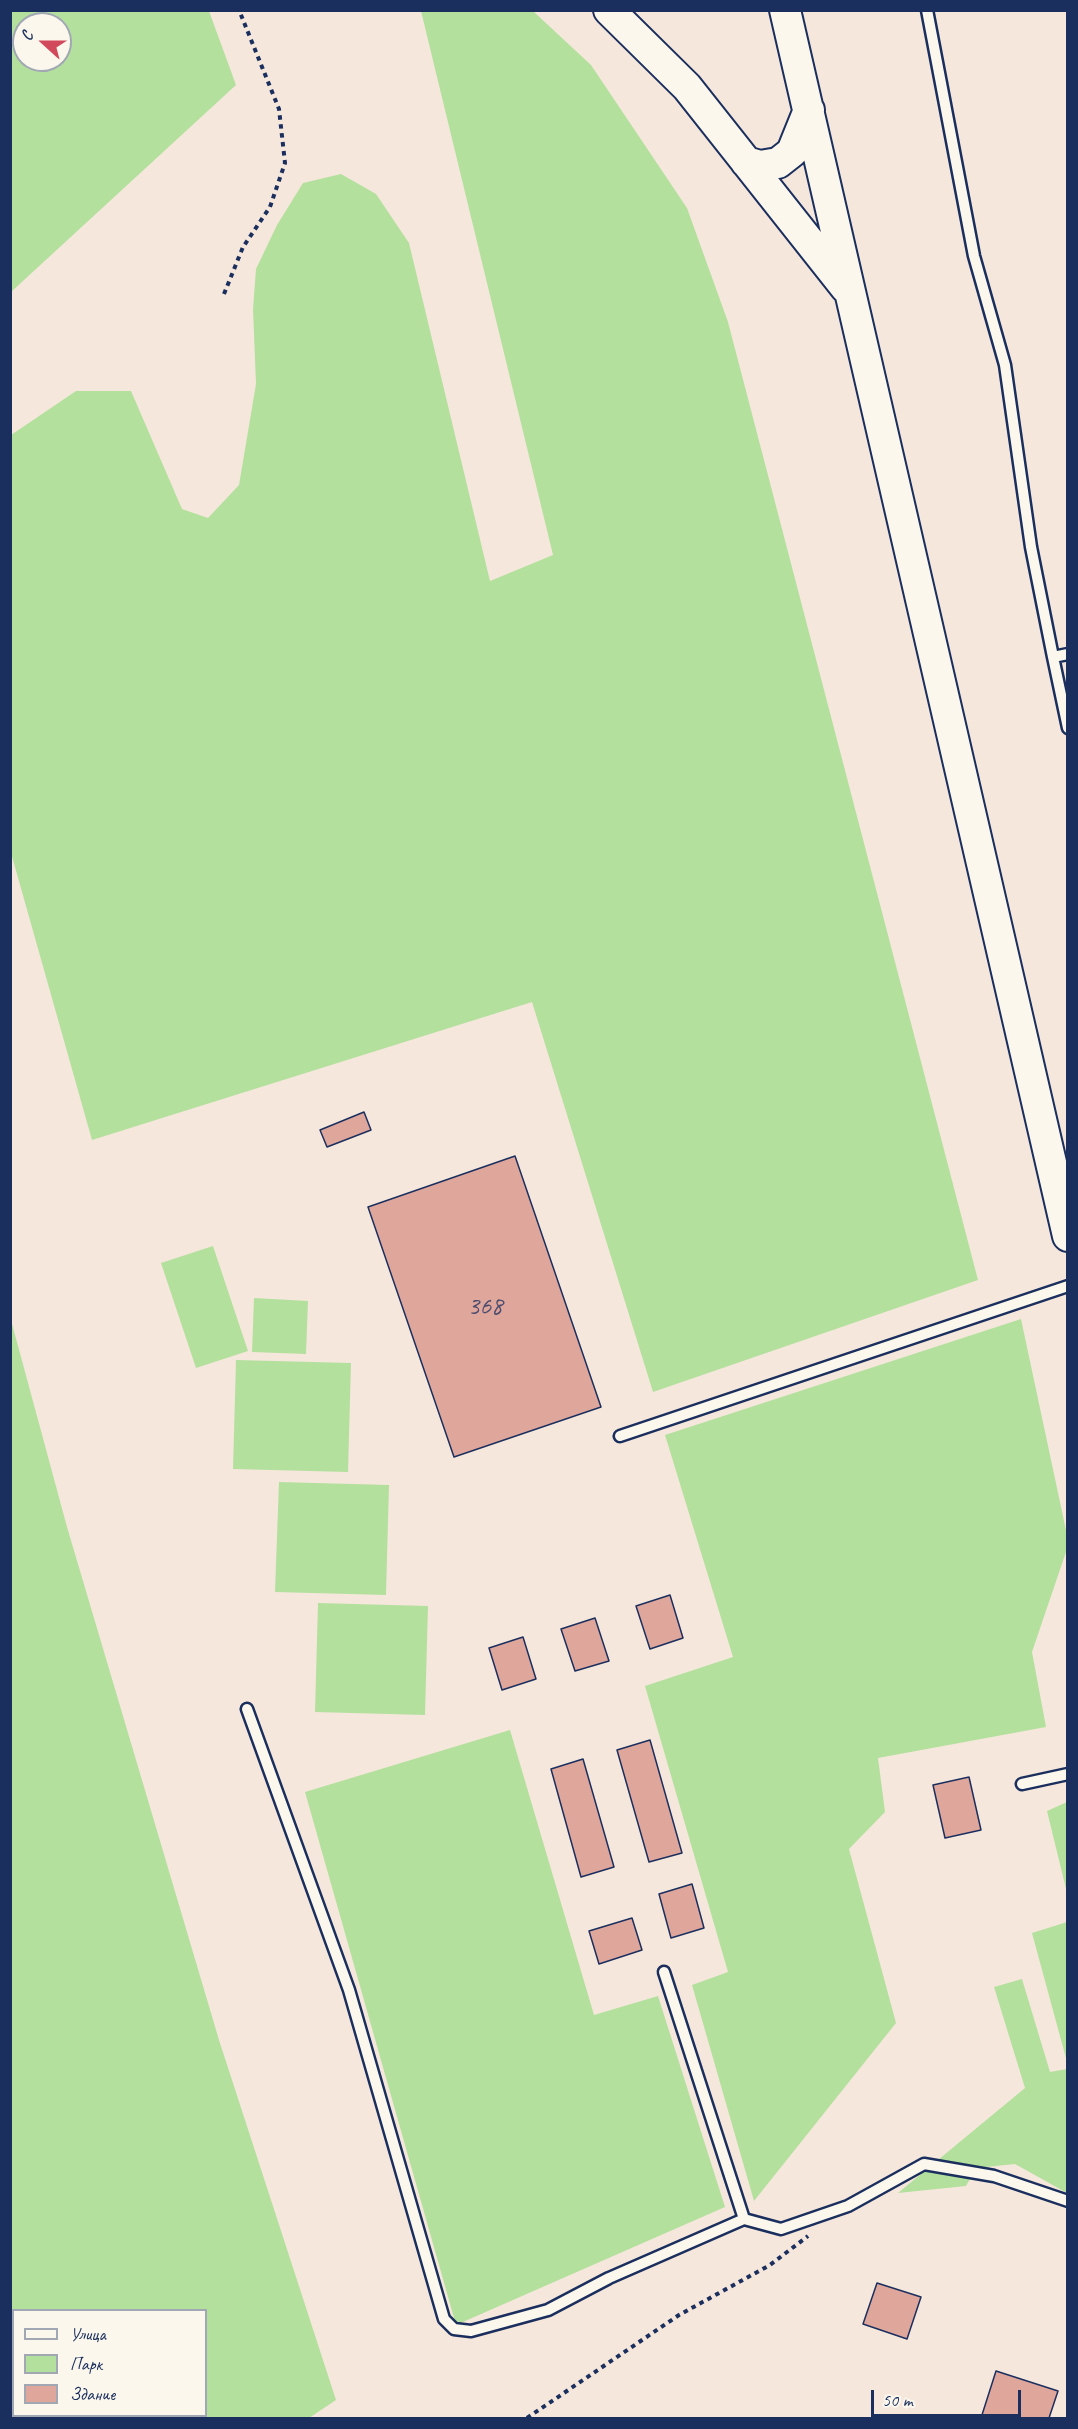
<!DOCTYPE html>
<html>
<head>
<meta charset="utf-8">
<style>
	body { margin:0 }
	#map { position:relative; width:1078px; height:2429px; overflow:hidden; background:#f5e7dc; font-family:Caveat,sans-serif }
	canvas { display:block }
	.frame { position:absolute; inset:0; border:12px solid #1b2f5e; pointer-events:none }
	.legend { position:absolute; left:12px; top:2309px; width:195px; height:108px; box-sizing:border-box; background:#fbf7ec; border:2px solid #a1a7b3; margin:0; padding:8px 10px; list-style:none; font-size:18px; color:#1b2f5e }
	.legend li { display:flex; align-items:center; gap:12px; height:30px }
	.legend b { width:30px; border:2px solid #a1a7b3 }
	.north { position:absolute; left:12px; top:12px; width:60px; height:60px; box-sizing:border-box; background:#fbf7ec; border:2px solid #a1a7b3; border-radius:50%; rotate:291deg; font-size:16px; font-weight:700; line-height:24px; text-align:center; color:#1b2f5e }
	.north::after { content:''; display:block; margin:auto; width:21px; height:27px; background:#d1495b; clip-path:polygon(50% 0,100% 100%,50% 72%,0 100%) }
	.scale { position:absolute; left:871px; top:2390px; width:150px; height:27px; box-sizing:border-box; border:3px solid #1b2f5e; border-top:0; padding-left:8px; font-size:18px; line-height:21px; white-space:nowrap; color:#1b2f5e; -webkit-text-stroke:4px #fbf7ec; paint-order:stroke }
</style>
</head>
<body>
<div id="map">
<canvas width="1078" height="2429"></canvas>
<div class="frame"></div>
<ul class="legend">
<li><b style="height:8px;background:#fbf7ec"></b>Улица</li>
<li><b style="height:16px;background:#b4e09e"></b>Парк</li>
<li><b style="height:16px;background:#dfa69c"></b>Здание</li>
</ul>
<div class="north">С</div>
<div class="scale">50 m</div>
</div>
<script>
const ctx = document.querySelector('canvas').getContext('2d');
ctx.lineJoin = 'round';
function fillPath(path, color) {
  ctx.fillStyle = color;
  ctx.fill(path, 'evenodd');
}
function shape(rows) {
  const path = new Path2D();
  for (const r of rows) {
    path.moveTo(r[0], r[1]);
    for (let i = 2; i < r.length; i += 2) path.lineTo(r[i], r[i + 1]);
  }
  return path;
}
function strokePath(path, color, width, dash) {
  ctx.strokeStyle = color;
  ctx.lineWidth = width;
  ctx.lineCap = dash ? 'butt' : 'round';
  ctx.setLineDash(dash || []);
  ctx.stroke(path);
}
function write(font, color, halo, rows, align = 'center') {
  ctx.font = font + ' Caveat,sans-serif';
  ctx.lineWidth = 4.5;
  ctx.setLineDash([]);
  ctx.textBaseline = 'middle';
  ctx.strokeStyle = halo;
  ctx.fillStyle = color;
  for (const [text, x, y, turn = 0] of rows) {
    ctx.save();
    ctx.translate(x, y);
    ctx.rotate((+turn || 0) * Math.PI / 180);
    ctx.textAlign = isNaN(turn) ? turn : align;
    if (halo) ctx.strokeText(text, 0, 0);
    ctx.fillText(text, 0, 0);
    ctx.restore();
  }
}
fillPath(shape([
	[11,10,209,11,236,85,11,292],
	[24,24,60,24,60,60,24,60],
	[421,11,533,11,591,65,687,208,728,322,978,1280,653,1392,532,1002,92,1140,11,853,11,435,76,391,131,391,182,509,208,518,239,485,256,384,253,309,256,269,277,225,303,183,341,174,376,194,409,243,490,581,553,555],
	[213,1246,248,1351,196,1368,161,1263],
	[254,1298,308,1301,306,1354,252,1352],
	[1021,1319,1067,1535,1067,1549,1032,1652,1046,1727,878,1758,885,1812,849,1849,896,2023,754,2201,692,1985,728,1972,645,1686,733,1657,665,1435],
	[11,1320,67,1527,219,2040,336,2400,309,2418,11,2418],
	[206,2310,206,2416,14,2416,14,2310],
	[236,1360,351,1363,348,1472,233,1469],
	[279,1482,389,1485,386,1595,275,1592],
	[318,1603,428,1606,425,1715,315,1712],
	[510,1730,594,2015,658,1996,725,2207,456,2325,305,1792],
	[1067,1802,1067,1893,1047,1811],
	[1067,1922,1068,1922,1067,2062,1032,1933],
	[1022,1979,1050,2072,1067,2069,1067,2193,1015,2164,976,2168,966,2186,898,2193,1025,2088,994,1987]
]), '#b4e09e');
const building = shape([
	[364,1112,371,1130,327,1147,320,1130,364,1112],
	[515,1156,601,1407,454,1457,368,1207,515,1156],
	[670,1595,683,1638,650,1649,636,1606,670,1595],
	[595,1618,609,1661,575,1671,561,1629,595,1618],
	[523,1637,536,1679,502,1690,489,1648,523,1637],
	[650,1740,682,1853,649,1862,617,1750,650,1740],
	[583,1759,614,1867,581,1877,551,1769,583,1759],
	[969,1777,981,1830,945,1838,933,1785,969,1777],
	[692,1884,704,1928,671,1938,659,1894,692,1884],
	[632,1918,642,1950,599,1964,589,1931,632,1918],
	[877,2283,921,2297,907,2339,863,2324,877,2283],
	[996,2371,1058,2391,1049,2418,981,2418,996,2371]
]);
fillPath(building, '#dfa69c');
strokePath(building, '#1b2f5e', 1.5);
const lane = shape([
	[927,10,974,256,1005,365,1031,547,1053,657],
	[1068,654,1053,657,1068,728],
	[620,1436,1068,1286],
	[247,1709,349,1990,444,2319,454,2329,471,2331,548,2310,609,2278,744,2219],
	[1022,1784,1068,1774],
	[664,1972,744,2219,781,2229,848,2206,924,2164,994,2176,1068,2201]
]);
const secondary = shape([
	[609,10,687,87,846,288],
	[785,10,1068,1236],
	[746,162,760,166,778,163,792,152,809,110]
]);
strokePath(lane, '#1b2f5e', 15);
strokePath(secondary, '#1b2f5e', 34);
strokePath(shape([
	[224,294,243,247,270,207,285,163,279,109,239,10],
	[527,2418,679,2315,770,2265,808,2236]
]), '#1b2f5e', 4, [4.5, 4.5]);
strokePath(lane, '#fbf7ec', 10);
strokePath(secondary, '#fbf7ec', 30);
write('26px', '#4c4d6e', null, [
	["368",485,1307]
]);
</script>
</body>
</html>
